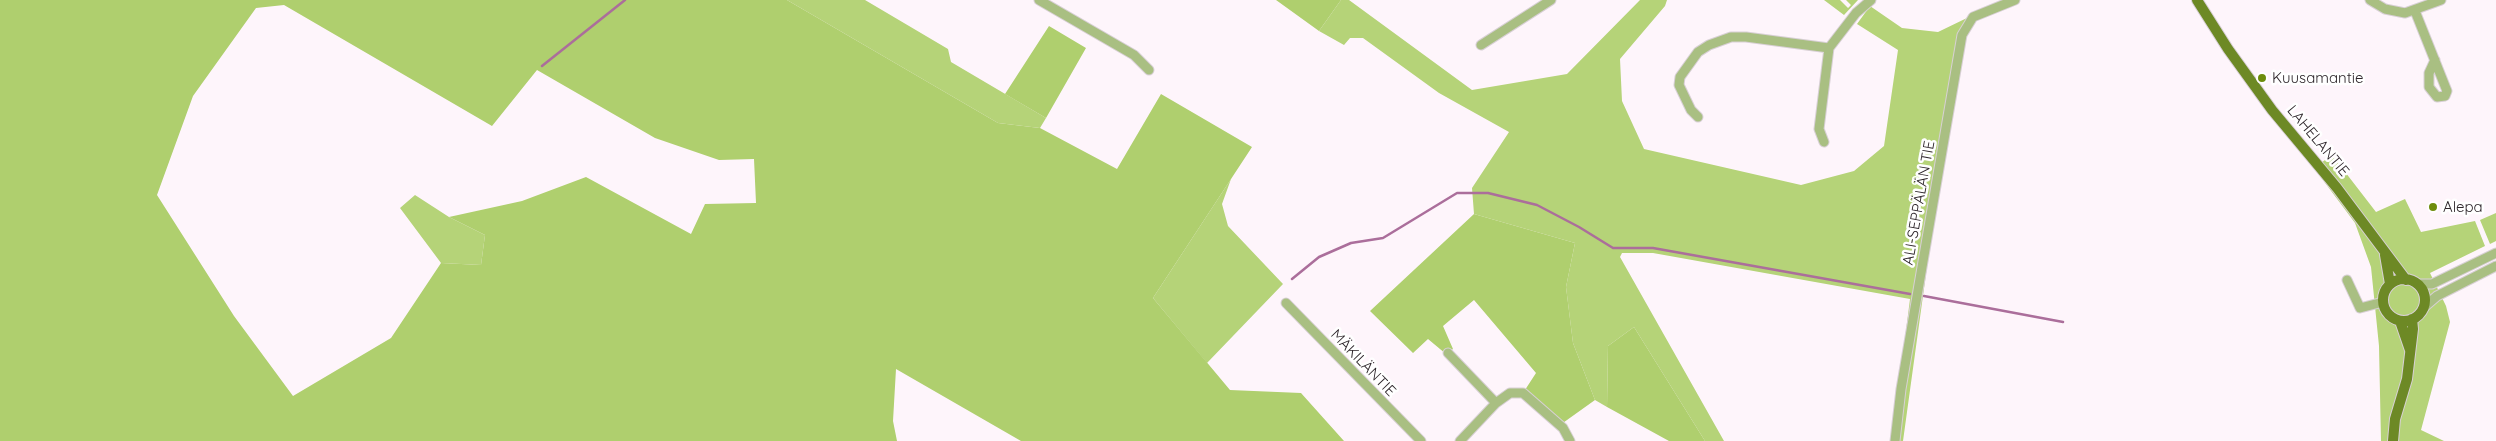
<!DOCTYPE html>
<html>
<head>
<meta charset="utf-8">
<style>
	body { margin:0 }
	canvas { display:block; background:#fef5fb }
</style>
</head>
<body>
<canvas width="2496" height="441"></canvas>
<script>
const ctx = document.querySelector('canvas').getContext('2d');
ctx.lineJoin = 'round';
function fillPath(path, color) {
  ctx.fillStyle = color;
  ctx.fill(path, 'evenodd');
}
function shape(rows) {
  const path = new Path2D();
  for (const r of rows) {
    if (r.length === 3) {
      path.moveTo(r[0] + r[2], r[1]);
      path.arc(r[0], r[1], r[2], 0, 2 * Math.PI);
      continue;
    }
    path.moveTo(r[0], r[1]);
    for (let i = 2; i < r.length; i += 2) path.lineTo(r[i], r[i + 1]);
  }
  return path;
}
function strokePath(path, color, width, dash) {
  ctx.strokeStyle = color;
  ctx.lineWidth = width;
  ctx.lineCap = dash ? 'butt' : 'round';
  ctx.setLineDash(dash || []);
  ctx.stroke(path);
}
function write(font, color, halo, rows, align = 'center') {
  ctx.font = font + ' Quicksand,sans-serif';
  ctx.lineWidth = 5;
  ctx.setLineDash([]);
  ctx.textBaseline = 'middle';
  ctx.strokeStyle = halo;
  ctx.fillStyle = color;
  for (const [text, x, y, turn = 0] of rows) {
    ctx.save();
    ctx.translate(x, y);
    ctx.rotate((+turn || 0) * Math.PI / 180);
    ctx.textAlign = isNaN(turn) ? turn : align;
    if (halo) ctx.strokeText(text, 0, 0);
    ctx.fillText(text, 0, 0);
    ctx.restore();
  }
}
fillPath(shape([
	[787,0,865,0,948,49,951,62,1046,118,1040,128,998,123],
	[1341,0,1349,0,1472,90,1567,74,1640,0,1667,0,1665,6,1620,59,1622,101,1644,149,1801,185,1854,171,1884,146,1898,50,1857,24,1870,6,1902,28,1938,32,1969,17,1937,194,1903,441,1892,441,1910,299,1653,253,1622,253,1620,257,1724,441,1705,441,1634,327,1608,346,1607,407,1595,400,1573,343,1566,287,1575,243,1474,214,1472,188,1509,132,1439,93,1363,38,1350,38,1344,45,1319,31],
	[1824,0,1840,0,1848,8,1851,5,1846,0,1858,0,1844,15],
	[2332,155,2376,212,2405,199,2421,232,2475,221,2485,246,2430,273,2446,306,2450,322,2421,430,2444,441,2381,441,2379,346,2371,267,2355,223,2314,168],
	[1231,179,1222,204,1228,226,1283,284,1207,363,1153,298],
	[415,195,449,217,485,235,481,265,441,263,400,208],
	[2496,213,2496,241,2490,244,2480,220]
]), '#b5d378');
fillPath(shape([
	[0,0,787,0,998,123,1040,128,1117,169,1161,94,1252,147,1153,298,1230,390,1301,393,1344,441,1021,441,896,369,893,421,897,441,0,441],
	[284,5,492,126,537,70,655,138,719,160,754,159,756,203,705,204,691,234,586,177,522,201,449,217,485,235,481,265,441,263,391,338,293,396,234,316,157,195,193,96,256,8],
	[1276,0,1341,0,1319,31],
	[1049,26,1086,48,1046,118,1005,94],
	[1474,214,1575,243,1566,287,1573,343,1595,400,1560,425,1523,393,1536,373,1474,300,1443,326,1453,349,1446,354,1428,339,1413,353,1370,311],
	[1634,327,1705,441,1669,441,1607,407,1608,346]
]), '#afcf6e');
strokePath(shape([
	[542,66,625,0],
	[1292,279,1319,257,1351,243,1383,238,1457,193,1488,193,1537,205,1579,227,1613,248,1653,248,1910,294],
	[1924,296,2063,322]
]), '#ab6e9b', 2.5);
const minor = shape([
	[1039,0,1134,55,1149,70],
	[2370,0,2385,9,2405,13,2441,0],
	[2415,11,2447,91,2445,96,2437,97,2429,87,2429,73,2435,60],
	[1481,45,1551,0],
	[1698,117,1691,110,1679,85,1680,77,1698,52,1709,45,1731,37,1746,37,1829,48],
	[1824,142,1819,129,1829,48,1856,13,1871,0],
	[2347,280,2360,308,2383,302],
	[2417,284,2432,284,2496,253],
	[1286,303,1421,441],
	[2423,308,2437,296,2496,266],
	[1448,353,1496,403],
	[1460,441,1496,403,1510,393,1523,393,1563,428,1570,441],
	[1895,441,1901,389,1962,35,1973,17,2015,0]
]);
const major = shape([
	[2197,0,2228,49,2272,110,2337,188,2406,280],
	[2385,255,2390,284],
	[2404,300,21],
	[2400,321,2410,350],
	[2393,441,2395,419,2407,379,2413,329,2412,319]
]);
strokePath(minor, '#d8d0d5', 11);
strokePath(major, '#d8d0d5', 12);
strokePath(minor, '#a9bf82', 9);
strokePath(major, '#6d8925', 10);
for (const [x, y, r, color] of [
	[2262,78,5,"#6d8c0c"],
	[2433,207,5,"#6d8c0c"]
]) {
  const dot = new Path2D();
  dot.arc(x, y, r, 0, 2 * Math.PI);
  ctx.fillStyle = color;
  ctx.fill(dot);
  strokePath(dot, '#fff', 2);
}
write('15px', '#2d252a', '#fff', [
	["Kuusamantie",2272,78],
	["Alepa",2443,207]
], 'left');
write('15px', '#2d252a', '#fff', [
	["LAHELANTIE",2318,141,50],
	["ALI-SEPPÄLÄN TIE",1919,203,-80],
	["MÄKILÄNTIE",1363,363,46]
]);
</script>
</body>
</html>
